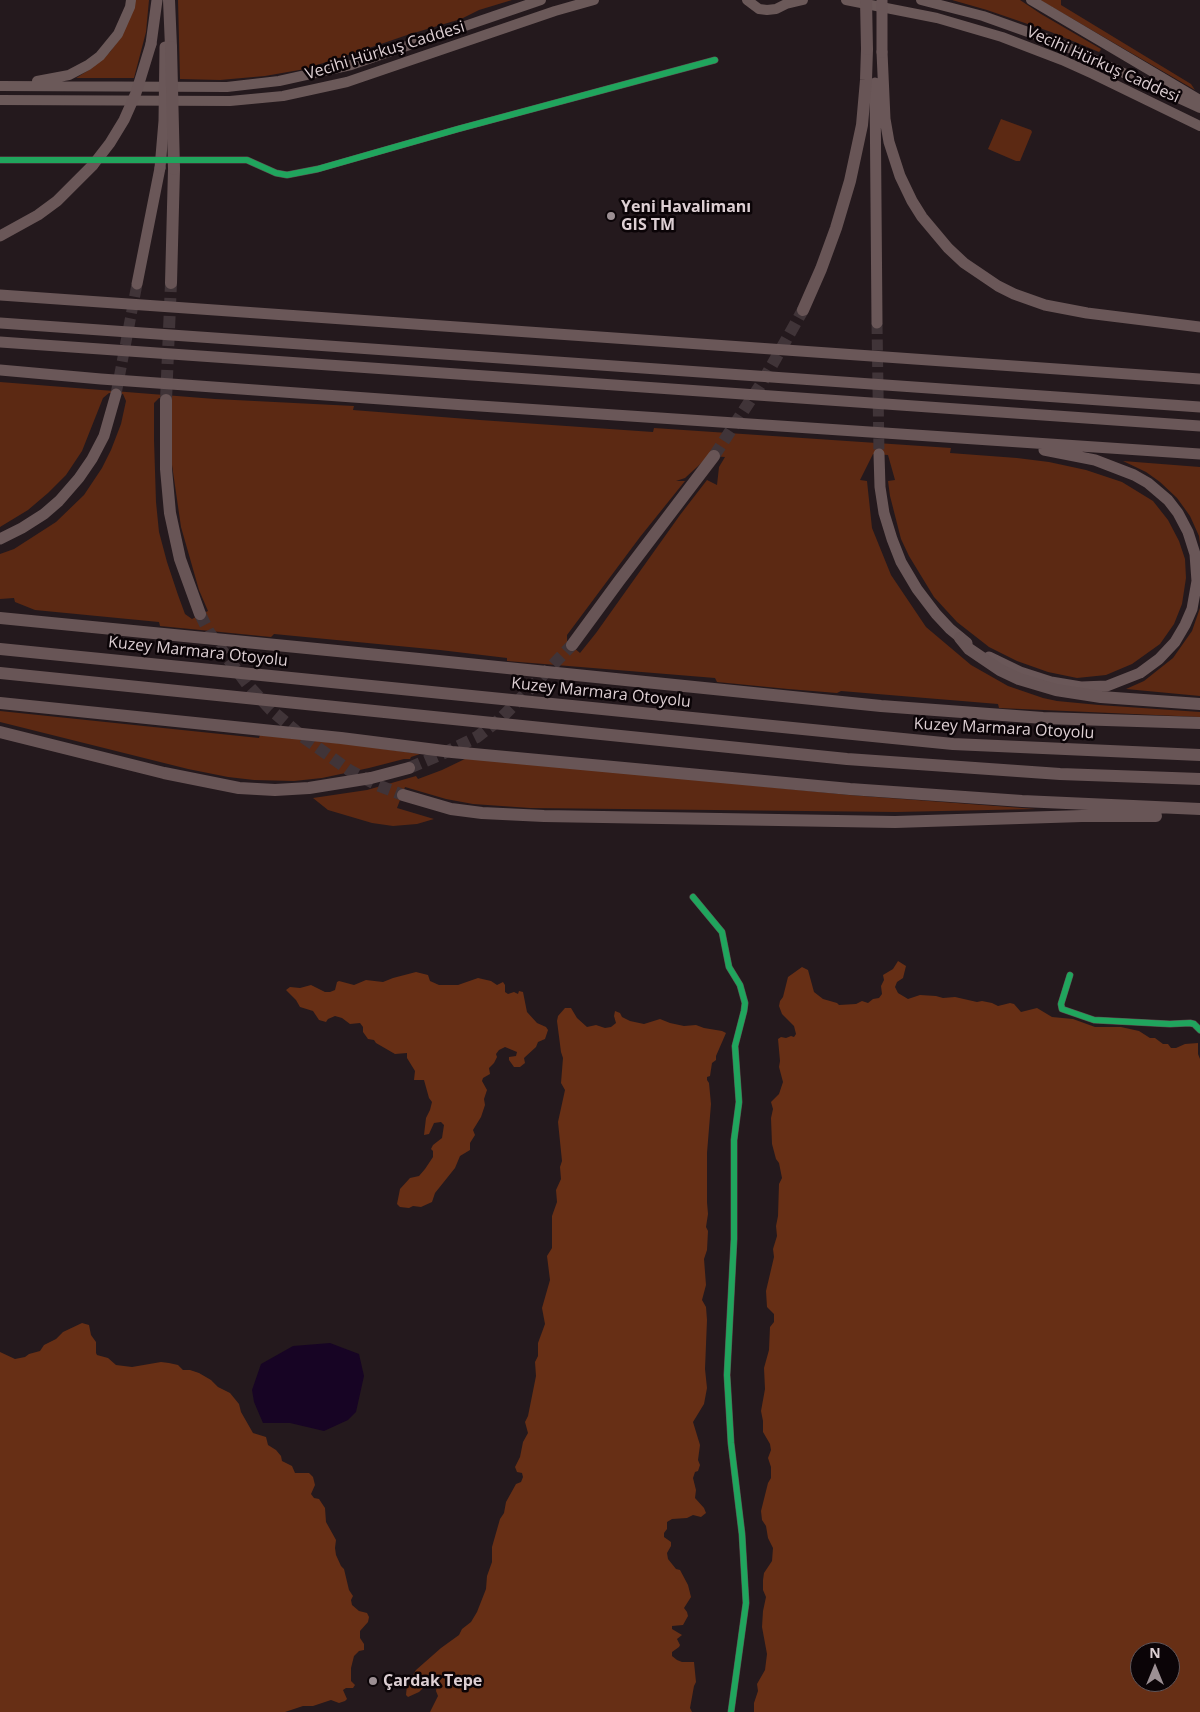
<!DOCTYPE html>
<html>
<head>
<meta charset="utf-8">
<style>
	body { margin:0 }
	#map { position:relative; width:1200px; height:1712px; overflow:hidden; background:#24191d; font-family:"Open Sans",sans-serif }
	canvas { display:block }
	.north { position:absolute; left:1130px; top:1642px; width:50px; height:50px; box-sizing:border-box; background:#0b0407; border:1px solid #5f5559; border-radius:50%; rotate:0deg; font-size:14px; font-weight:700; line-height:20px; text-align:center; color:#ddcfd3 }
	.north::after { content:''; display:block; margin:auto; width:18px; height:22px; background:#9c8f93; clip-path:polygon(50% 0,100% 100%,50% 72%,0 100%) }
</style>
</head>
<body>
<div id="map">
<canvas width="1200" height="1712"></canvas>
<div class="north">N</div>
</div>
<script>
const ctx = document.querySelector('canvas').getContext('2d');
ctx.lineJoin = 'round';
function fillPath(path, color) {
  ctx.fillStyle = color;
  ctx.fill(path, 'evenodd');
}
function shape(rows) {
  const path = new Path2D();
  for (const r of rows) {
    path.moveTo(r[0], r[1]);
    for (let i = 2; i < r.length; i += 2) path.lineTo(r[i], r[i + 1]);
  }
  return path;
}
function strokePath(path, color, width, dash) {
  ctx.strokeStyle = color;
  ctx.lineWidth = width;
  ctx.lineCap = dash ? 'butt' : 'round';
  ctx.setLineDash(dash || []);
  ctx.stroke(path);
}
function write(font, color, halo, rows, align = 'center') {
  ctx.font = font + ' "Open Sans",sans-serif';
  ctx.lineWidth = 5;
  ctx.setLineDash([]);
  ctx.textBaseline = 'middle';
  ctx.strokeStyle = halo;
  ctx.fillStyle = color;
  for (const [text, x, y, turn = 0] of rows) {
    ctx.save();
    ctx.translate(x, y);
    ctx.rotate((+turn || 0) * Math.PI / 180);
    ctx.textAlign = isNaN(turn) ? turn : align;
    if (halo) ctx.strokeText(text, 0, 0);
    ctx.fillText(text, 0, 0);
    ctx.restore();
  }
}
fillPath(shape([
	[134,0,149,0,146,32,134,78,76,78,92,68,92,67,110,52,122,35],
	[178,0,512,0,479,10,461,19,407,35,378,45,305,69,265,76,220,80,180,79],
	[952,0,1020,0,1041,14,1101,49,1100,51,1099,52,1051,32,987,10],
	[1040,0,1061,0,1061,5,1191,84,1195,90],
	[1001,119,1031,130,1032,132,1020,161,1016,161,988,149],
	[0,382,215,399,354,406,353,410,480,420,653,432,654,428,951,448,950,453,1017,458,1049,462,1086,470,1122,482,1153,501,1168,520,1179,541,1185,559,1186,578,1182,604,1174,624,1160,644,1132,664,1106,675,1077,678,1048,672,1017,661,989,647,957,622,934,597,909,556,901,539,890,496,888,481,895,480,888,455,873,454,860,480,867,481,872,528,891,575,926,627,971,665,1008,686,1043,698,1057,701,1099,705,1200,712,1200,717,999,708,998,704,841,691,837,693,788,689,717,682,715,678,507,661,507,658,440,650,274,634,271,637,160,626,159,622,35,610,15,602,14,598,0,599,0,554,14,549,56,522,84,495,102,468,111,450,121,424,126,401,123,394,109,393,103,398,82,451,66,475,48,493,28,510,0,527],
	[159,398,169,399,172,465,181,527,199,590,208,611,192,619,185,614,178,595,167,562,159,532,156,502,154,440,154,403],
	[709,456,725,457,719,467,717,485,707,480,680,515,596,633,580,653,567,642,567,635,640,537,685,481,676,481,685,478],
	[1123,461,1200,467,1200,544,1199,536,1190,516,1177,498,1160,482,1146,472],
	[1200,608,1200,696,1126,689,1144,681,1173,658,1192,631],
	[0,711,259,738,260,735,356,745,420,754,411,757,410,759,404,759,369,768,322,778,294,781,254,780,228,777,188,769,0,722],
	[469,757,849,795,1036,809,896,812,530,808,473,804,446,799,405,787,397,808,434,819,417,824,393,826,372,823,328,810,313,798,367,790,416,776,418,779,442,770]
]), '#5c2913');
fillPath(shape([
	[898,961,906,966,903,978,897,982,895,987,898,993,908,999,920,995,936,996,943,998,955,997,977,1002,982,1001,992,1003,998,1006,1010,1003,1014,1004,1021,1012,1037,1008,1052,1017,1073,1019,1095,1027,1121,1027,1139,1031,1150,1038,1155,1038,1163,1044,1168,1044,1171,1048,1176,1048,1185,1044,1198,1043,1198,1054,1200,1059,1200,1712,754,1712,754,1703,758,1691,757,1684,765,1670,767,1654,762,1627,763,1611,766,1597,763,1590,763,1580,764,1573,772,1561,773,1548,768,1538,766,1526,762,1520,761,1511,768,1483,771,1478,771,1467,768,1458,771,1450,770,1444,763,1432,763,1421,761,1411,765,1389,764,1368,769,1350,770,1327,774,1322,774,1314,767,1307,766,1291,774,1257,773,1249,777,1236,776,1226,778,1216,779,1184,782,1178,779,1163,776,1159,772,1144,771,1118,773,1109,771,1102,779,1094,783,1082,779,1067,780,1061,778,1039,781,1037,786,1038,791,1036,794,1037,796,1034,794,1026,782,1014,779,1006,780,1001,783,997,788,977,802,967,808,970,814,992,823,999,837,1003,839,1005,856,1004,862,1001,868,1003,873,999,879,998,882,994,881,986,884,980,883,975,893,969],
	[1140,1652,1170,1652,1170,1682,1140,1682],
	[416,972,428,975,430,981,439,985,458,985,478,978,491,981,497,985,503,982,505,985,505,992,508,994,514,992,518,994,519,991,523,992,527,1012,537,1023,546,1027,548,1030,545,1039,538,1042,536,1047,524,1058,525,1063,520,1067,514,1067,509,1060,509,1057,516,1056,517,1052,505,1047,499,1050,496,1054,497,1057,494,1063,489,1068,490,1074,483,1078,482,1081,487,1090,484,1099,485,1105,481,1117,473,1130,475,1135,470,1143,470,1150,460,1156,455,1168,435,1193,432,1202,421,1207,413,1206,409,1208,400,1207,397,1204,400,1189,410,1178,419,1176,425,1169,433,1157,433,1151,431,1149,433,1145,442,1138,444,1125,441,1122,434,1123,429,1134,424,1135,426,1118,430,1110,432,1102,429,1098,424,1080,414,1080,415,1071,407,1058,407,1053,395,1054,376,1043,374,1040,368,1039,363,1032,363,1027,360,1023,350,1024,342,1018,335,1016,328,1019,326,1022,319,1020,313,1011,300,1007,296,1000,286,990,290,987,300,988,311,985,325,992,330,992,335,990,337,982,339,981,354,985,366,980,383,982,393,978],
	[565,1008,571,1008,577,1018,587,1027,596,1025,605,1028,611,1027,616,1023,614,1016,615,1011,620,1013,622,1017,630,1021,644,1024,660,1019,670,1023,684,1026,696,1025,704,1028,722,1031,726,1033,716,1056,716,1060,712,1063,710,1076,707,1077,707,1080,709,1083,711,1104,707,1153,707,1202,708,1214,706,1227,708,1231,707,1250,704,1259,706,1285,702,1300,706,1307,707,1320,705,1369,707,1388,704,1404,693,1422,700,1445,698,1460,700,1465,698,1471,695,1472,693,1478,696,1490,695,1498,704,1508,706,1513,701,1517,693,1515,687,1518,672,1519,667,1522,667,1529,664,1533,664,1537,671,1542,671,1546,667,1553,668,1559,676,1569,680,1570,688,1585,691,1597,684,1608,687,1612,688,1616,683,1625,672,1626,672,1629,682,1635,677,1639,680,1645,679,1647,672,1652,672,1656,677,1660,682,1662,694,1662,696,1682,694,1686,690,1708,692,1712,430,1712,438,1696,436,1691,437,1684,433,1681,429,1682,419,1692,408,1697,406,1695,407,1685,416,1670,441,1648,459,1635,462,1629,471,1622,477,1612,486,1589,487,1576,492,1562,492,1547,500,1519,504,1513,506,1502,516,1484,521,1482,523,1477,522,1473,517,1472,515,1467,520,1457,523,1442,528,1433,525,1422,528,1416,536,1376,535,1362,538,1356,538,1343,545,1324,542,1308,550,1280,547,1256,552,1248,552,1216,557,1202,556,1190,561,1179,560,1167,562,1161,558,1122,565,1090,561,1083,563,1058,561,1052,557,1021,558,1016],
	[82,1323,89,1325,91,1335,96,1342,96,1353,97,1355,108,1358,116,1365,132,1367,161,1362,169,1363,178,1365,183,1370,190,1370,199,1373,211,1380,218,1387,230,1393,239,1404,241,1412,253,1433,266,1437,268,1445,276,1450,281,1456,282,1461,292,1466,295,1473,309,1473,313,1477,315,1485,311,1494,314,1498,319,1499,325,1508,326,1522,336,1540,335,1548,336,1555,341,1566,344,1569,349,1590,353,1596,351,1600,352,1605,359,1611,367,1613,369,1617,368,1622,360,1631,360,1638,364,1644,364,1650,359,1651,354,1656,351,1668,351,1681,355,1685,353,1688,346,1688,343,1690,347,1699,345,1701,339,1703,331,1700,313,1706,303,1706,285,1712,0,1712,0,1352,15,1359,25,1357,29,1354,40,1351,44,1345,56,1339,63,1332]
]), '#672f15');
fillPath(shape([
	[330,1343,359,1354,364,1376,356,1412,348,1420,324,1431,290,1423,263,1423,254,1402,252,1390,261,1364,293,1346]
]), '#170424');
strokePath(shape([
	[877,323,879,454],
	[116,394,137,284]
]), '#403438', 11, [11, 5.5]);
strokePath(shape([
	[166,400,171,283],
	[714,456,763,381,803,310],
	[200,614,209,632,226,656,247,684,271,710,303,737,349,770,377,785,403,795],
	[409,768,442,754,477,737,499,720,516,703,572,645]
]), '#403438', 12, [12, 6]);
strokePath(shape([
	[0,160,247,160,276,173,287,175,318,169,458,129,715,60],
	[693,897,722,932,729,967,740,985,745,1003,744,1011,735,1046,739,1102,734,1140,734,1239,727,1375,731,1443,742,1534,746,1603,731,1712],
	[1070,975,1061,1004,1062,1009,1094,1020,1170,1024,1190,1023,1194,1024,1200,1030]
]), '#5c4f4f', 7);
strokePath(shape([
	[747,0,759,9,767,10,776,9,786,4,803,0],
	[846,0,937,18,1002,37,1062,60,1093,74,1200,126],
	[921,0,983,16,1056,42,1200,108],
	[1031,0,1200,100],
	[37,81,69,75,88,65,100,56,118,34,130,7,131,0],
	[0,86,227,87,279,81,351,65,541,0],
	[0,100,230,101,283,96,347,82,555,11,594,0]
]), '#6b5959', 10);
strokePath(shape([
	[151,44,157,0],
	[882,52,885,119,889,142,900,176,912,201,922,217,948,248,964,263,998,286,1014,294,1045,305,1087,313,1200,327],
	[875,83,877,323],
	[0,236,38,215,57,201,93,165],
	[137,284,160,168],
	[0,295,1200,379],
	[0,323,1200,407],
	[0,342,1200,426],
	[0,370,101,379,465,405,1200,454],
	[879,454,880,487,884,513,892,539,901,562,917,589,936,614,950,629,967,643],
	[0,539,22,528,44,514,59,501,79,478,92,459,104,436,116,394],
	[989,657,1020,672,1051,682,1081,687,1107,686,1140,673,1159,659,1175,642,1185,625,1192,609,1197,581,1195,554,1188,532,1178,513,1168,500,1148,483,1134,475,1095,460,1044,450]
]), '#6a5758', 11);
strokePath(shape([
	[169,0,171,47],
	[171,283,174,169],
	[803,310,821,269,836,228,850,181,862,125,866,80,867,49],
	[166,400,166,469,170,513,180,559,200,614],
	[0,618,419,659,881,706,1043,718,1200,723],
	[960,638,969,649,1000,670,1019,679,1056,690,1101,697,1200,704],
	[572,645,619,581,714,456],
	[0,649,953,744,1200,755],
	[0,673,847,759,1060,774,1200,779],
	[0,703,341,738,452,752,850,789,1022,801,1200,809],
	[0,732,164,773,239,788,275,790,309,788,371,778,409,768],
	[403,795,451,809,482,813,544,816,895,822,1082,816,1156,816]
]), '#685556', 12);
strokePath(shape([
	[882,0,882,52],
	[93,165,110,143,124,120,136,93,151,44],
	[160,168,164,121,165,47]
]), '#6a5758', 11);
strokePath(shape([
	[866,0,867,49],
	[171,47,174,169]
]), '#685556', 12);
strokePath(shape([
	[0,160,247,160,276,173,287,175,318,169,458,129,715,60],
	[693,897,722,932,729,967,740,985,745,1003,744,1011,735,1046,739,1102,734,1140,734,1239,727,1375,731,1443,742,1534,746,1603,731,1712],
	[1070,975,1061,1004,1062,1009,1094,1020,1170,1024,1190,1023,1194,1024,1200,1030]
]), '#20a55d', 6);
for (const [x, y, r, color] of [
	[611,216,5,"#9c8f93"],
	[373,1681,5,"#9c8f93"]
]) {
  const dot = new Path2D();
  dot.arc(x, y, r, 0, 2 * Math.PI);
  ctx.fillStyle = color;
  ctx.fill(dot);
  strokePath(dot, '#0b0407', 2);
}
write('16px', '#ddcfd3', '#0b0407', [
	["Vecihi Hürkuş Caddesi",385,51,-17],
	["Vecihi Hürkuş Caddesi",1103,65,24],
	["Kuzey Marmara Otoyolu",198,652,6],
	["Kuzey Marmara Otoyolu",601,693,6],
	["Kuzey Marmara Otoyolu",1004,729,3]
]);
write('bold 16px', '#ddcfd3', '#0b0407', [
	["Yeni Havalimanı",621,207],
	["GIS TM",621,225],
	["Çardak Tepe",383,1681]
], 'left');
</script>
</body>
</html>
